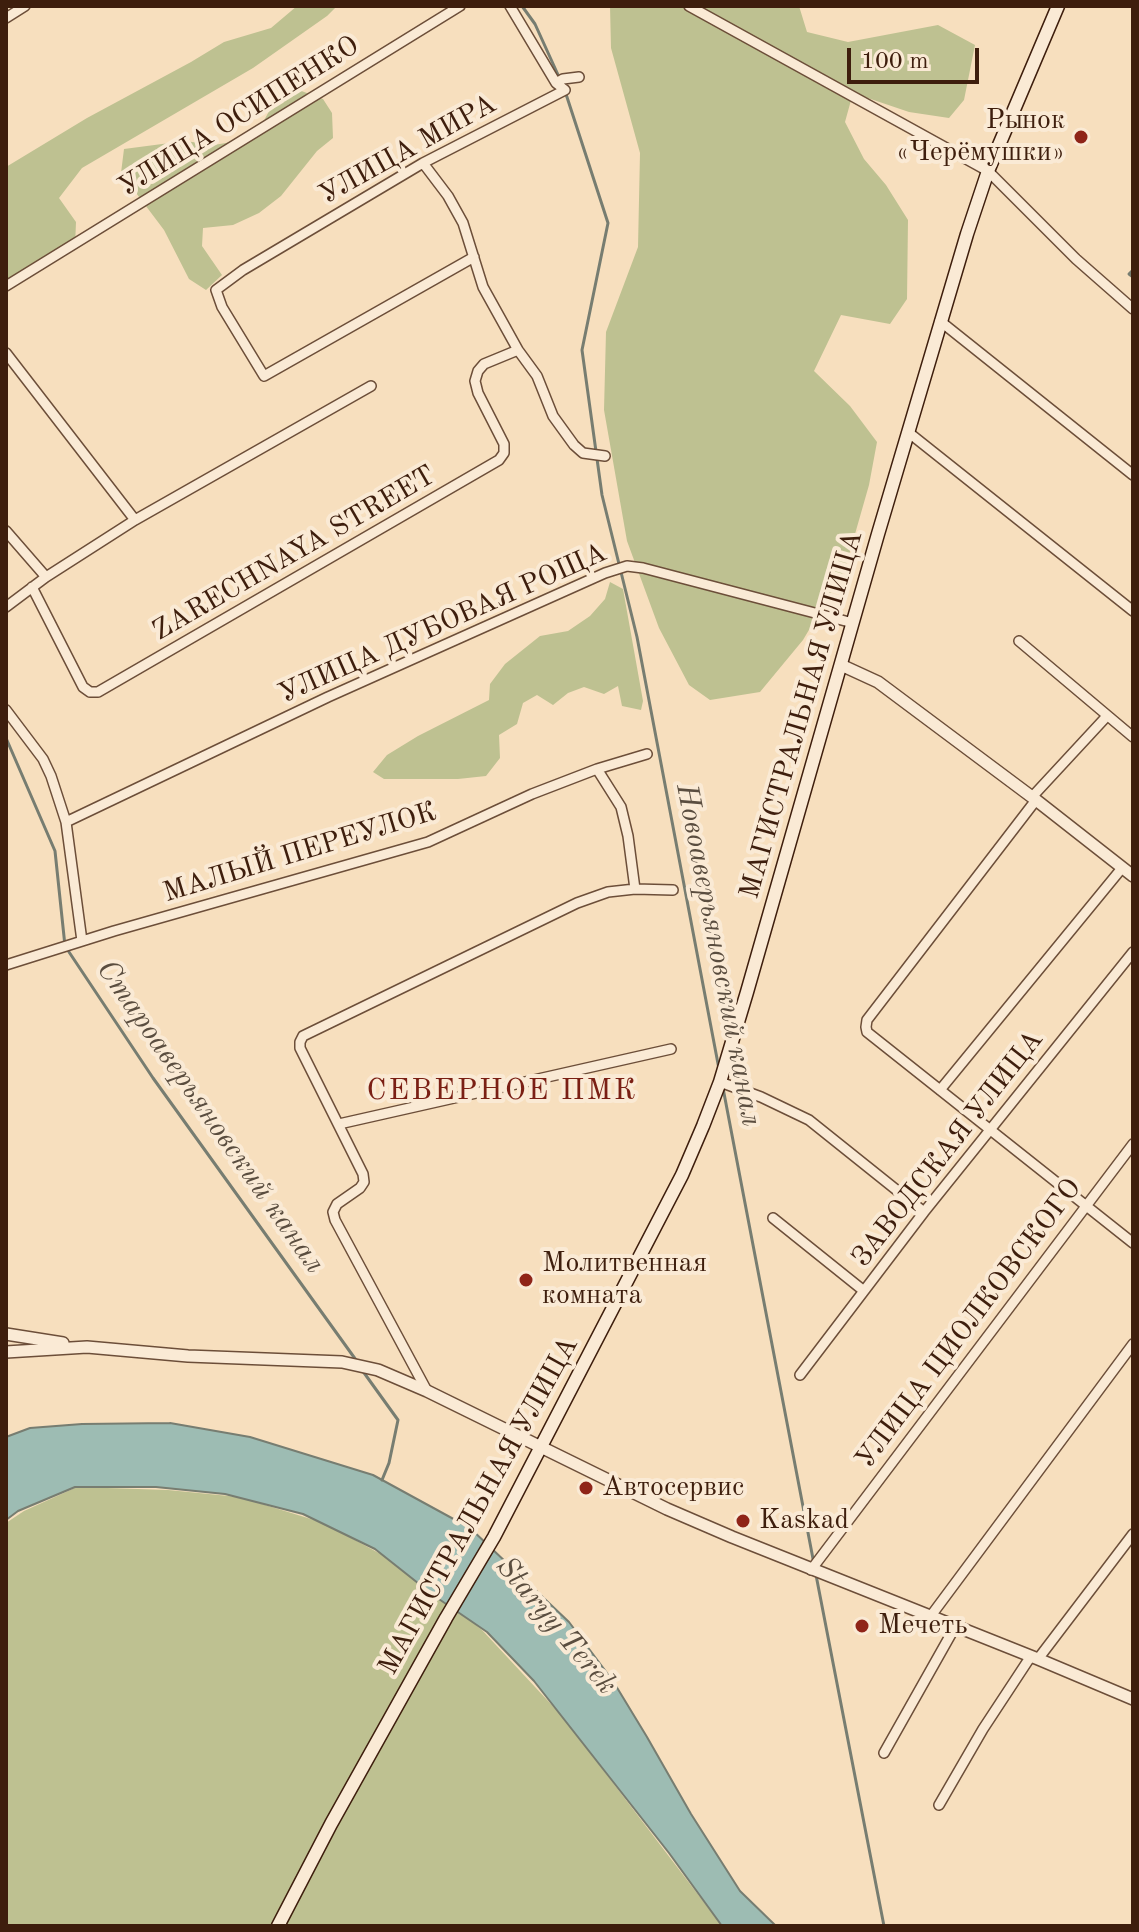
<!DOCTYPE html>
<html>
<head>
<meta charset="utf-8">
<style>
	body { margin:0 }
	#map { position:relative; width:1139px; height:1932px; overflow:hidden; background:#f7dfbe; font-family:"Old Standard TT",serif }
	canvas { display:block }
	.frame { position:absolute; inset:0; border:8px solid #3e1e0d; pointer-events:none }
	.scale { position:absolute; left:847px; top:48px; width:132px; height:36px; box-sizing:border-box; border:4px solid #3e1e0d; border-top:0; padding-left:10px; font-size:24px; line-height:28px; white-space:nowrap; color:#3e1e0d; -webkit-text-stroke:6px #faead5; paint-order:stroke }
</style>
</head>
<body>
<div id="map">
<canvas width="1139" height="1932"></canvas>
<div class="frame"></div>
<div class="scale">100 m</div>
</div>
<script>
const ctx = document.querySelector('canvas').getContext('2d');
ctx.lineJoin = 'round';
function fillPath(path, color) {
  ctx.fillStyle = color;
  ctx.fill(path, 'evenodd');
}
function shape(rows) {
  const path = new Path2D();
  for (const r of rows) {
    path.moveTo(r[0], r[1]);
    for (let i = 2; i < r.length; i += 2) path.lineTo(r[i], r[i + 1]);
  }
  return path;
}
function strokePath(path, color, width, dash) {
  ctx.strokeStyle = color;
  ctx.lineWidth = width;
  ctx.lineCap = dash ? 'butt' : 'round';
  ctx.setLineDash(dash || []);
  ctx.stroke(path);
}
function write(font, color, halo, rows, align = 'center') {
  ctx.font = font + ' "Old Standard TT",serif';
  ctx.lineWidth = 8;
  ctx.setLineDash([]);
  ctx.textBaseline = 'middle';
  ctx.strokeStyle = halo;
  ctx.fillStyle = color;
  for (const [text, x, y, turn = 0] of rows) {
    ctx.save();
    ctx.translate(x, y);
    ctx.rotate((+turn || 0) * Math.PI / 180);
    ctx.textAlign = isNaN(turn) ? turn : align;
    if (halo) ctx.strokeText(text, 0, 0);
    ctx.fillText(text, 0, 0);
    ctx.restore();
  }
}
fillPath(shape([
	[297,6,337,6,327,16,253,68,82,168,59,198,76,222,75,247,6,284,6,167,87,118,191,62,224,42,271,28],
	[610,6,799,6,807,32,848,42,938,25,975,45,964,100,949,118,909,112,853,93,845,122,864,159,886,185,908,220,907,299,890,324,841,315,814,371,850,406,877,442,869,485,845,569,803,640,760,692,710,700,689,685,659,628,627,541,604,410,606,332,638,247,640,153,611,48],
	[296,89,323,99,332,113,333,138,317,151,281,196,259,213,233,225,203,228,202,246,222,275,206,290,189,279,164,230,121,173,124,149,185,141,214,145,243,140,261,126,273,104],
	[610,582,623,589,643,701,641,710,622,706,618,686,604,694,584,687,568,693,553,705,537,695,523,703,517,724,499,735,500,758,486,776,458,779,384,779,373,772,387,755,418,736,489,700,490,684,505,664,540,636,568,631,590,616,605,599],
	[77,1487,168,1490,239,1497,324,1523,406,1568,482,1630,562,1716,722,1926,6,1926,6,1523,24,1511]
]), '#bec191');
const water = shape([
	[170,1423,250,1437,373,1475,470,1528,569,1622,613,1681,647,1737,691,1814,740,1891,776,1926,722,1926,669,1853,534,1681,487,1632,433,1595,375,1549,303,1514,225,1494,156,1487,75,1487,18,1511,6,1520,6,1437,30,1428,82,1424,170,1423]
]);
fillPath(water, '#9dbcb3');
strokePath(water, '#777d71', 2);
strokePath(shape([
	[522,6,535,24,559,77],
	[565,91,608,223,582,350,602,495,637,637,719,1069],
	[1133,270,1129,274,1133,277],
	[6,738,55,851,65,946,153,1078,356,1360],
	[723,1088,814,1564],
	[362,1370,398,1420,389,1463,382,1480],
	[816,1575,884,1926]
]), '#777d71', 3);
const minor = shape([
	[510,6,556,83],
	[689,6,988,171,1076,259,1133,309],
	[6,18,25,6],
	[423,163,448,196,463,223,483,287,518,350,537,376,553,416,574,445,583,453,605,456],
	[474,257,264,376,222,307,216,290,243,270,423,163,565,90,556,83,563,79,579,77],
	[6,286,460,6],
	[940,321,1133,475],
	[6,353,135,520],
	[908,432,1133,611],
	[6,531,46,577],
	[32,587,83,687,90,692,98,692,499,460,504,453,504,444,478,393,475,381,478,371,484,364,518,350],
	[6,607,46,577,135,520,371,386],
	[1019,641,1133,737],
	[6,710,43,759,51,776,66,822,82,941],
	[597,769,621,807,628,836,635,889],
	[1032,797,1107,716],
	[1036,800,867,1020,866,1027,867,1032,1133,1243],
	[66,822,328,697,605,573,627,566,643,568,853,623],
	[6,965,114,931,428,842,532,794,597,769,647,754],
	[720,1082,761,1097,809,1120,924,1212],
	[940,1090,1122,868],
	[339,1124,671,1049],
	[773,1218,864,1291],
	[800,1375,924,1212,1133,952],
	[427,1391,335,1220,333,1212,337,1204,360,1188,364,1182,363,1174,300,1048,300,1042,303,1036,577,903,608,892,635,889,673,890],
	[811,1570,1133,1144],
	[930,1617,1133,1344],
	[1038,1659,1133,1534],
	[884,1753,955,1627],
	[939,1805,983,1729,1031,1656]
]);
const tertiary = shape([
	[841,665,878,682,1036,800,1133,876],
	[6,1334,63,1343],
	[6,1352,87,1347,188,1356,342,1362,378,1370,427,1391,667,1509,732,1537,1038,1659,1133,1699]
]);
const secondary = shape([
	[278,1926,331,1824,446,1618,494,1537,682,1175,703,1126,720,1082,747,992,878,534,967,234,988,171,1058,6]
]);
strokePath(minor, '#6c4e39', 12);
strokePath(tertiary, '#6c4e39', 14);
strokePath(secondary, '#3e1e0d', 15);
strokePath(minor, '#faead5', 9);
strokePath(tertiary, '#faead5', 11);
strokePath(secondary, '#faead5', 12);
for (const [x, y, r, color] of [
	[1081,137,8,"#8f2418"],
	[526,1280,8,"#8f2418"],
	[586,1488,8,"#8f2418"],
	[743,1521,8,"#8f2418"],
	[862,1626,8,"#8f2418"]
]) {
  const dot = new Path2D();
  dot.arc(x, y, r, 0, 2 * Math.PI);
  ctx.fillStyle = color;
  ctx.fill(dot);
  strokePath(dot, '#faead5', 3);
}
write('28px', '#3e1e0d', '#faead5', [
	["УЛИЦА ОСИПЕНКО",239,117,-32],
	["УЛИЦА МИРА",408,150,-29],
	["ZARECHNAYA STREET",294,554,-30],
	["УЛИЦА ДУБОВАЯ РОЩА",443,624,-24],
	["МАГИСТРАЛЬНАЯ УЛИЦА",802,715,-74],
	["МАЛЫЙ ПЕРЕУЛОК",300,853,-17],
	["ЗАВОДСКАЯ УЛИЦА",948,1149,-52],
	["УЛИЦА ЦИОЛКОВСКОГО",969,1324,-53],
	["МАГИСТРАЛЬНАЯ УЛИЦА",479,1506,-61]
]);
write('28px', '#3e1e0d', '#faead5', [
	["Рынок",1065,121,"right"],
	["«Черёмушки»",1065,153,"right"],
	["Молитвенная",542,1264],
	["комната",542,1296],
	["Автосервис",602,1488],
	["Kaskad",759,1521],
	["Мечеть",878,1626]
], 'left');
write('italic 30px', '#5a4d3f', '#faead5', [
	["Новоаверьяновский канал",718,955,79],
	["Староаверьяновский канал",210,1117,55],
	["Staryy Terek",556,1626,50]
]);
ctx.letterSpacing = '2px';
write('30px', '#7a1f14', '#faead5', [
	["СЕВЕРНОЕ ПМК",502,1091]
]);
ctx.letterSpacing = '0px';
</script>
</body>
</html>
